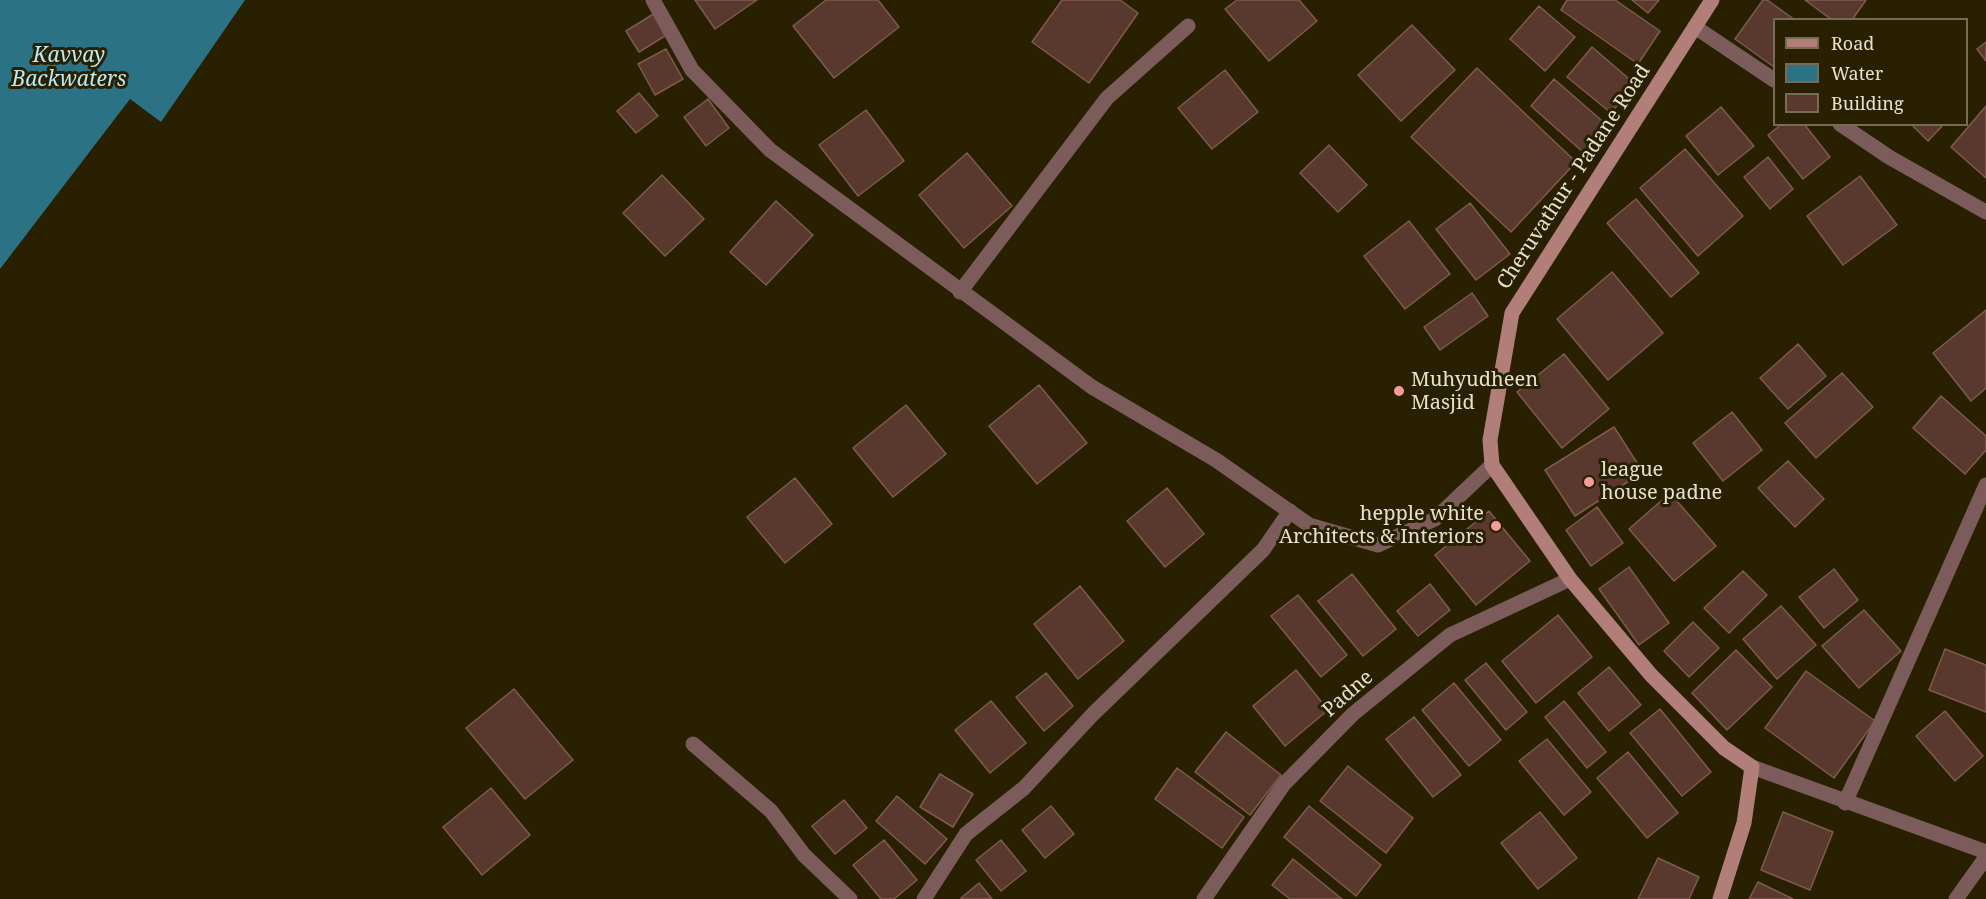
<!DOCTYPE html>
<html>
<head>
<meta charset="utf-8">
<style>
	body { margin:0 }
	#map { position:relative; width:1986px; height:899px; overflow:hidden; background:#282001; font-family:"Noto Serif",serif }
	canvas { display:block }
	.legend { position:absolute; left:1773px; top:18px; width:195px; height:108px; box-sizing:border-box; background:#282001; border:2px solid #746d53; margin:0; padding:8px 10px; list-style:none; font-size:18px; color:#e6e1cf }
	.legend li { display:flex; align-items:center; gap:12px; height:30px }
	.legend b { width:30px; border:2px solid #746d53 }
</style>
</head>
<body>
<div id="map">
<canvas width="1986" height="899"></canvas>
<ul class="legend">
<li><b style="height:8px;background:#b17e7a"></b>Road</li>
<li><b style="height:16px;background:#2a7284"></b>Water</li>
<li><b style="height:16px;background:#59392d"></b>Building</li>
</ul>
</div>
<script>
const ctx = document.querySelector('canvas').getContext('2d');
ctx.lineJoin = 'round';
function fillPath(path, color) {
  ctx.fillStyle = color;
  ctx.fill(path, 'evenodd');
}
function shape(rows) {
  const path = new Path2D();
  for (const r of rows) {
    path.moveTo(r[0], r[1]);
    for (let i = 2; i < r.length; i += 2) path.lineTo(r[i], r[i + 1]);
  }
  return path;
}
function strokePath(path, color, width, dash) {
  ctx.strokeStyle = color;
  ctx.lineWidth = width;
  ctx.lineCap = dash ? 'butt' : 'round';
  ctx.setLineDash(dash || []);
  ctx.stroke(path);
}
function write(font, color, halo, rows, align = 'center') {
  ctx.font = font + ' "Noto Serif",serif';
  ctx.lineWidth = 6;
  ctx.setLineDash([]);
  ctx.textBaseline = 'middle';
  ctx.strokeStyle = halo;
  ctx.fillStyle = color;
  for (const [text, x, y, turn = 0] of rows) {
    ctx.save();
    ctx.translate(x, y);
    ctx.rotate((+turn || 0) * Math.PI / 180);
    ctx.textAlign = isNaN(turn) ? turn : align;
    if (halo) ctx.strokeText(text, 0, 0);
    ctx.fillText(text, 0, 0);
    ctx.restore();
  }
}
fillPath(shape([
	[0,0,245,0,161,122,130,99,0,269]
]), '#2a7284');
const building = shape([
	[695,0,757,0,715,29,695,0],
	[826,0,878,0,899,27,834,78,793,26,826,0],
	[1062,0,1120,0,1138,13,1089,83,1032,42,1062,0],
	[1237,0,1299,0,1317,21,1269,61,1225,9,1237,0],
	[1567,0,1615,0,1660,31,1638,64,1561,10,1567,0],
	[1632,0,1659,0,1648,13,1632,0],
	[1763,0,1767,0,1795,20,1774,20,1774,67,1735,39,1763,0],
	[1805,0,1866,0,1852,20,1832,20,1805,0],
	[1539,6,1575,37,1545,71,1510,39,1539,6],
	[655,13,668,34,639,52,626,31,655,13],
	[1412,25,1455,70,1401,121,1358,75,1412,25],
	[1986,42,1986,61,1977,49,1986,42],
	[1592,47,1635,84,1611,113,1567,77,1592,47],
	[666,49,683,79,655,95,638,64,666,49],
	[1477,68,1576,162,1511,232,1411,137,1477,68],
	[1225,70,1258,112,1212,149,1178,108,1225,70],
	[1554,79,1608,126,1584,153,1531,106,1554,79],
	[639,93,658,116,636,133,617,111,639,93],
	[708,99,729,128,706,146,684,117,708,99],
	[1986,106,1986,178,1951,147,1986,106],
	[1721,107,1754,146,1718,175,1686,136,1721,107],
	[866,110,904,161,858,196,819,145,866,110],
	[1782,124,1804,124,1830,157,1803,179,1768,135,1782,124],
	[1911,124,1944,124,1928,141,1911,124],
	[1329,145,1367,185,1338,212,1300,173,1329,145],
	[1685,149,1743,216,1698,256,1640,188,1685,149],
	[967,153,1012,206,964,248,919,195,967,153],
	[1768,157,1793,189,1770,209,1744,177,1768,157],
	[662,175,704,219,665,256,623,213,662,175],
	[1860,176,1897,225,1843,265,1807,216,1860,176],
	[1636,199,1699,273,1671,297,1607,223,1636,199],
	[776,201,813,235,766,285,730,252,776,201],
	[1470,203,1510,254,1476,280,1436,229,1470,203],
	[1409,221,1450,274,1405,309,1364,256,1409,221],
	[1612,272,1663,333,1608,380,1557,319,1612,272],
	[1472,293,1488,316,1440,350,1424,327,1472,293],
	[1986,310,1986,388,1971,401,1933,353,1986,310],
	[1798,344,1826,376,1788,409,1760,378,1798,344],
	[1564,354,1609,409,1562,448,1517,392,1564,354],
	[1842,373,1873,407,1816,458,1785,423,1842,373],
	[1039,385,1087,443,1037,484,989,426,1039,385],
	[1941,396,1986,436,1986,450,1965,474,1913,428,1941,396],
	[906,405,946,454,893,497,853,448,906,405],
	[1732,412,1762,450,1723,481,1693,443,1732,412],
	[1614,427,1643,472,1575,516,1545,470,1614,427],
	[1788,461,1824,499,1795,527,1758,488,1788,461],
	[795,478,832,524,785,563,747,517,795,478],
	[1167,488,1204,534,1165,567,1127,521,1167,488],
	[1670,493,1716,546,1674,581,1629,529,1670,493],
	[1597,507,1623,543,1591,566,1566,530,1597,507],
	[1489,511,1530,561,1476,605,1435,555,1489,511],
	[1629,567,1669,623,1639,645,1599,589,1629,567],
	[1834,569,1858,600,1824,628,1799,597,1834,569],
	[1743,571,1767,595,1729,633,1704,608,1743,571],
	[1352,574,1396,629,1363,656,1318,601,1352,574],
	[1430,584,1450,610,1418,636,1397,611,1430,584],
	[1080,586,1124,641,1078,679,1034,624,1080,586],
	[1298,595,1347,655,1321,677,1271,616,1298,595],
	[1781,606,1816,645,1777,679,1743,639,1781,606],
	[1864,610,1901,651,1859,688,1822,646,1864,610],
	[1558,615,1592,657,1536,703,1502,661,1558,615],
	[1693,622,1719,648,1689,677,1664,651,1693,622],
	[1945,649,1986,665,1986,712,1929,690,1945,649],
	[1736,650,1772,687,1727,730,1692,693,1736,650],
	[1486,663,1527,712,1506,730,1465,680,1486,663],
	[1609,667,1641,705,1609,731,1578,693,1609,667],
	[1296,670,1328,710,1285,746,1253,706,1296,670],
	[1806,671,1875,721,1834,778,1765,728,1806,671],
	[1046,673,1073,706,1044,731,1016,697,1046,673],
	[1454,683,1501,740,1469,766,1422,710,1454,683],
	[514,689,573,760,525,799,466,728,514,689],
	[991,701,1026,743,990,773,955,730,991,701],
	[1564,701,1606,752,1587,768,1545,717,1564,701],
	[1660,709,1711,772,1682,796,1630,733,1660,709],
	[1945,711,1983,756,1955,781,1916,736,1945,711],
	[1414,717,1461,775,1433,797,1386,739,1414,717],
	[1226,732,1281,775,1250,815,1195,772,1226,732],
	[1547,739,1591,792,1564,815,1519,761,1547,739],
	[1628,752,1678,813,1647,838,1597,778,1628,752],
	[1348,766,1413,818,1386,853,1320,801,1348,766],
	[1177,768,1244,817,1222,848,1155,799,1177,768],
	[940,774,973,794,953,827,920,807,940,774],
	[491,788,530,835,482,875,443,827,491,788],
	[897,796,947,839,925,864,876,821,897,796],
	[844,800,867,828,835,854,812,826,844,800],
	[1051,806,1074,834,1045,858,1022,830,1051,806],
	[1309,806,1381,865,1356,896,1284,837,1309,806],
	[1540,812,1577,858,1538,889,1501,843,1540,812],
	[1783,812,1833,832,1810,890,1761,870,1783,812],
	[884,840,917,880,894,899,881,899,853,865,884,840],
	[1001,840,1026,871,1001,891,976,860,1001,840],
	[1658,858,1699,877,1689,899,1638,899,1658,858],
	[1293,859,1342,899,1290,899,1272,885,1293,859],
	[1758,882,1793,899,1749,899,1758,882],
	[979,883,992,899,961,899,961,898,979,883]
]);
fillPath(building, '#59392d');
strokePath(building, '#7d5b4e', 1.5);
strokePath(shape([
	[653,0,692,70,770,150,1092,387,1216,460,1309,525,1378,545,1435,519,1492,465],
	[1695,27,1774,80],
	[1840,124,1889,157,1986,212],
	[960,292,1107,98,1188,26],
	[693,744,771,811,804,855,850,899],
	[1752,767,1986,852],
	[1845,803,1986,485],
	[924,899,966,834,1024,788,1093,714,1263,550,1290,511],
	[1204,899,1284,784,1353,714,1450,635,1570,579],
	[1956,899,1986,857]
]), '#7c5c5a', 15);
strokePath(shape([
	[1712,0,1512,313,1490,440,1492,465,1570,579,1651,675,1724,748,1752,767,1744,823,1720,899]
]), '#b17e7a', 15);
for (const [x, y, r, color] of [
	[1399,391,6,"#f59c96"],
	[1589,482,6,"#f59c96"],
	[1496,526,6,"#f59c96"]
]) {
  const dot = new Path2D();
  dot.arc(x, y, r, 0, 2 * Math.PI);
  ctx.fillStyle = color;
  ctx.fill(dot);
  strokePath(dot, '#282001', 2);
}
write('20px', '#e6e1cf', '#282001', [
	["Cheruvathur - Padane Road",1574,177,-57],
	["Padne",1348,694,-41]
]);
write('20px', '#e6e1cf', '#282001', [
	["Muhyudheen",1411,380],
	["Masjid",1411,403],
	["league",1601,470],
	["house padne",1601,493],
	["hepple white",1484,514,"right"],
	["Architects & Interiors",1484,537,"right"]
], 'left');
write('italic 21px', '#bbe8f5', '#282001', [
	["Kavvay",69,56],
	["Backwaters",69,80]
]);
</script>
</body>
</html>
